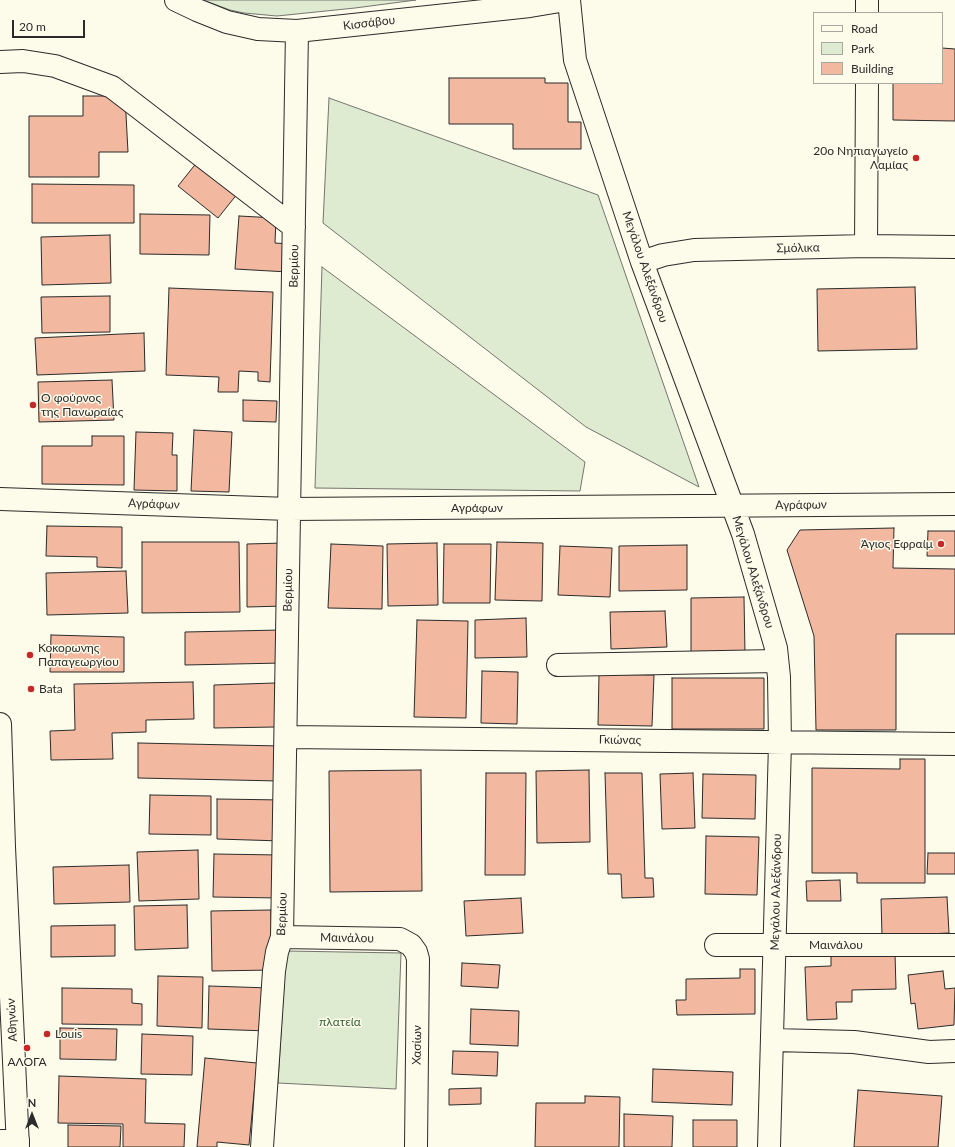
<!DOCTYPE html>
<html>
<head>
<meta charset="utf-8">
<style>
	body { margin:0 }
	#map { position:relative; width:955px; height:1147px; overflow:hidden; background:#fdfbea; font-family:Lato,sans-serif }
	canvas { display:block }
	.legend { position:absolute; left:813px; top:12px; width:130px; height:72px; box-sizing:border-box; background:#fdfbea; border:1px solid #a9a89e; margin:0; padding:5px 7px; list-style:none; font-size:12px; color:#2b2b2b }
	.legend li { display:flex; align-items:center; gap:8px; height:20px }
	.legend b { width:20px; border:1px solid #a9a89e }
	.north { position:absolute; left:12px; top:1095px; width:40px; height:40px; -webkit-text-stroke:3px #fdfbea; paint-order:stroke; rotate:0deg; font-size:11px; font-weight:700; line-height:16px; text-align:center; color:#2b2b2b }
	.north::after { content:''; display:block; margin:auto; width:14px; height:18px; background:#2b2b2b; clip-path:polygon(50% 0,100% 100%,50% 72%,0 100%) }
	.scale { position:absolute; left:12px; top:20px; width:73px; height:18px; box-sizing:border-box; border:2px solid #2b2b2b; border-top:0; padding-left:5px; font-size:12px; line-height:14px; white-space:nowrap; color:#2b2b2b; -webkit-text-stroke:3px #fdfbea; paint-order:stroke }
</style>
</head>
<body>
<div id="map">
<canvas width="955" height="1147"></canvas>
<ul class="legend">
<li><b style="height:5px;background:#fdfbea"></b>Road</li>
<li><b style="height:11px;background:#deebd1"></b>Park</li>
<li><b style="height:11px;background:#f2b8a0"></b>Building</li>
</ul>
<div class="north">N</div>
<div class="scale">20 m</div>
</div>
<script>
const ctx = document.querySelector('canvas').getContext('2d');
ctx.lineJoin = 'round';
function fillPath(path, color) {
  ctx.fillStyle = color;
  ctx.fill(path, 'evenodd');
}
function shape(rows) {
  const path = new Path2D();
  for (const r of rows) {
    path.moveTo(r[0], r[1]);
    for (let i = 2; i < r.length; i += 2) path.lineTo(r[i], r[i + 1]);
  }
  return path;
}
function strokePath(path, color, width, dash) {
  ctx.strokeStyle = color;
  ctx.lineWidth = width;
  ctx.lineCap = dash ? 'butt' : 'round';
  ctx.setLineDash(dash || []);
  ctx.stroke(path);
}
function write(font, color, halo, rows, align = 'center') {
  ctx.font = font + ' Lato,sans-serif';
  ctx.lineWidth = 3;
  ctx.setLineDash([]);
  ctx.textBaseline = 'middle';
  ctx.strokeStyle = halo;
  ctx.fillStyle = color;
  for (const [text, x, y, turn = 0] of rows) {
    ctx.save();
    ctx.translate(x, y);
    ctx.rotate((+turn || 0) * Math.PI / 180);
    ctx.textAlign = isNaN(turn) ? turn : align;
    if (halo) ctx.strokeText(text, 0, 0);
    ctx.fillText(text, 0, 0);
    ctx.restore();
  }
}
const green = shape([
	[203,0,416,0,355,8,277,16,244,13,230,10,203,0],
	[329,98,598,195,699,487,586,427,323,223,329,98],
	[322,267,585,462,580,491,315,488,322,267],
	[286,951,401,953,396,1089,278,1083,286,951]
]);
fillPath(green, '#deebd1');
strokePath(green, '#74746e', 1);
const building = shape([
	[942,48,955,49,955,121,893,120,893,83,942,83,942,48],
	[449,78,545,78,545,83,568,83,568,122,581,122,581,149,513,149,513,124,449,124,449,78],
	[83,96,125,96,128,152,99,152,99,177,29,177,29,116,83,116,83,96],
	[198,161,238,193,218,218,178,186,198,161],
	[32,184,134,185,134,223,32,223,32,184],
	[140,214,210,215,209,255,140,254,140,214],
	[239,216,276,218,275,243,290,244,288,272,235,269,239,216],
	[110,235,111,283,42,285,41,237,110,235],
	[915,287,917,349,818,351,817,289,915,287],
	[169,288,273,292,270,382,258,381,258,372,239,371,238,392,218,392,219,377,166,375,169,288],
	[110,296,110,332,42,333,41,297,110,296],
	[144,333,145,371,37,375,35,338,144,333],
	[112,380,114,420,39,422,38,382,112,380],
	[243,400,277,401,276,422,243,421,243,400],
	[194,430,232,432,229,492,191,491,194,430],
	[136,432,173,433,172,455,177,455,177,491,134,490,136,432],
	[92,436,124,436,124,485,42,484,42,446,92,446,92,436],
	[47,526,122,527,122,568,97,567,97,557,46,556,47,526],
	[894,528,893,568,955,569,955,634,896,634,896,730,816,730,814,636,787,550,800,530,894,528],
	[928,531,955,531,955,556,927,556,928,531],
	[142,542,239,542,240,612,142,613,142,542],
	[497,542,543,543,542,601,495,600,497,542],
	[284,543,285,606,247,607,247,544,284,543],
	[437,543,438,605,388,606,387,544,437,543],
	[331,544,383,546,382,609,328,608,331,544],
	[444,544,491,544,490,603,443,603,444,544],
	[687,545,687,590,619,591,619,546,687,545],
	[560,546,612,548,610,597,558,595,560,546],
	[126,571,128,613,47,615,46,573,126,571],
	[744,597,745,654,691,654,691,598,744,597],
	[665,611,667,647,611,649,610,612,665,611],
	[526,618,527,657,475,658,475,620,526,618],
	[417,620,468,621,466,718,414,717,417,620],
	[282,630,283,663,185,665,185,632,282,630],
	[51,635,124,637,124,672,50,672,51,635],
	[482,671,518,672,517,724,481,723,482,671],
	[599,674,654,675,652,726,598,725,599,674],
	[672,678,764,678,764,729,672,729,672,678],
	[193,682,194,719,146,720,146,732,112,733,113,759,51,760,50,731,75,730,74,684,193,682],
	[275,683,276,727,214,728,214,685,275,683],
	[138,743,281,746,280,781,138,778,138,743],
	[900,759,925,759,925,883,857,883,857,873,812,873,812,768,900,769,900,759],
	[421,770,422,891,330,892,329,771,421,770],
	[589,770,590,842,537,843,536,771,589,770],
	[486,773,526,773,525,875,485,875,486,773],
	[605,773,642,773,645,878,653,878,654,897,622,898,621,874,608,874,605,773],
	[693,773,695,828,662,829,660,774,693,773],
	[703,774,756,775,755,819,702,818,703,774],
	[150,795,211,796,211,835,149,834,150,795],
	[217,799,283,800,282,841,217,839,217,799],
	[706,836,759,837,757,895,705,894,706,836],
	[198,850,199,899,139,901,137,852,198,850],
	[928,853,955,853,955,874,927,874,928,853],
	[214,854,280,855,280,898,213,897,214,854],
	[129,865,130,902,54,904,53,867,129,865],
	[840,880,841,901,807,901,806,881,840,880],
	[947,897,949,933,882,936,881,899,947,897],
	[521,898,523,933,466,936,464,901,521,898],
	[187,905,188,948,135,950,134,906,187,905],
	[271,910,272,970,212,971,211,911,271,910],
	[115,925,115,956,51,957,51,926,115,925],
	[895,953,896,989,852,990,852,1002,836,1002,837,1019,807,1020,805,967,831,966,831,955,895,953],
	[462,963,500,965,498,988,461,986,462,963],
	[740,969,755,969,755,1014,677,1015,676,1000,686,1000,686,979,740,978,740,969],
	[943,971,945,989,955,988,954,1025,918,1029,915,1003,911,1004,908,975,943,971],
	[158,976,203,977,202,1028,157,1026,158,976],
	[209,986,270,988,269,1031,208,1029,209,986],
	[62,988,132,989,132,1003,142,1004,142,1025,62,1024,62,988],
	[471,1009,519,1011,518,1046,470,1044,471,1009],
	[60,1028,117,1029,116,1060,60,1059,60,1028],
	[142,1034,193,1036,192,1075,141,1074,142,1034],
	[453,1051,498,1052,497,1076,452,1074,453,1051],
	[205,1058,257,1063,249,1145,217,1142,217,1147,197,1147,205,1058],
	[653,1069,733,1072,732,1105,652,1102,653,1069],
	[59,1076,146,1079,145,1123,185,1124,184,1147,123,1147,123,1124,58,1123,59,1076],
	[481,1088,481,1104,449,1105,449,1089,481,1088],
	[858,1090,942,1096,938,1147,854,1147,858,1090],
	[585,1096,620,1097,619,1147,535,1147,536,1103,585,1103,585,1096],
	[624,1114,673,1116,672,1147,624,1147,624,1114],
	[693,1120,737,1120,737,1147,693,1147,693,1120],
	[68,1125,121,1126,120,1147,68,1147,68,1125]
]);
fillPath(building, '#f2b8a0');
strokePath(building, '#2b2b2b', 1);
const minor = shape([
	[176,0,197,10,227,22,258,29,297,31,530,6,566,0],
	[569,0,575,60,642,262,743,534,776,648,779,677,780,743,769,1147],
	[867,13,867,0],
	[0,62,23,61,55,66,112,87,294,227],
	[866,246,867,83],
	[642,262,663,255,694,250,866,246,955,247],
	[0,499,289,509,955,504],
	[558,665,777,661],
	[286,737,955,744],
	[282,937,400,939,411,945,416,952,418,959,416,1147],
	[716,945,955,945],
	[773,1040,854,1042,929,1052,955,1051],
	[0,1141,18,1141],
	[262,1147,274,971,277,952,282,937,297,31]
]);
const major = shape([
	[0,724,4,847,18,1147]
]);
strokePath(minor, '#2b2b2b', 24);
strokePath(major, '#2b2b2b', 24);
strokePath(minor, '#fdfbea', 22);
strokePath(major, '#fdfbea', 22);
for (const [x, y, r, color] of [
	[916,158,4,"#c62828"],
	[33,405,4,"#c62828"],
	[941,544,4,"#c62828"],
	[30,655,4,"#c62828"],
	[31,689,4,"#c62828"],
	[47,1034,4,"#c62828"],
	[27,1048,4,"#c62828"]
]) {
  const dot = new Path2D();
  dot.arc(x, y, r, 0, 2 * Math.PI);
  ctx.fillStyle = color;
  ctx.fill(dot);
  strokePath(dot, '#fdfbea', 1.5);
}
write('12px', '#2b2b2b', '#fdfbea', [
	["Κισσάβου",369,23,-7],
	["Σμόλικα",798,248,-1],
	["Βερμίου",294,266,-89],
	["Μεγάλου Αλεξάνδρου",645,267,71],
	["Αγράφων",154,504,2],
	["Αγράφων",801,505,-1],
	["Αγράφων",477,508],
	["Μεγάλου Αλεξάνδρου",753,572,73],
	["Βερμίου",288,590,-89],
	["Γκιώνας",620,740,1],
	["Μεγάλου Αλεξάνδρου",776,892,-89],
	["Βερμίου",282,914,-88],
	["Μαινάλου",347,938,1],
	["Μαινάλου",836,945],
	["Αθηνών",12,1020,-93],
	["Χασίων",417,1045,-89]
]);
write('12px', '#2b2b2b', '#fdfbea', [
	["20ο Νηπιαγωγείο",908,151,"right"],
	["Λαμίας",908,165,"right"],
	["Ο φούρνος",41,398],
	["της Πανωραίας",41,412],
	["Άγιος Εφραίμ",933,544,"right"],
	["Κοκορωνης",38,648],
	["Παπαγεωργίου",38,662],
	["Bata",39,689],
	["Louis",55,1034],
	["ΑΛΟΓΑ",27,1062,"center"]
], 'left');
write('12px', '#34623c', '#fdfbea', [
	["πλατεία",340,1022]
]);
</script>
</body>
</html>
